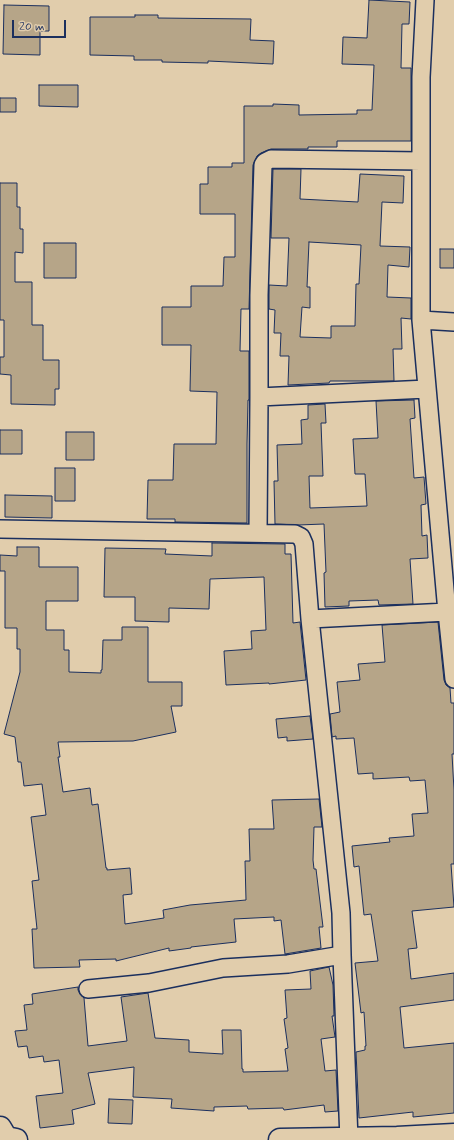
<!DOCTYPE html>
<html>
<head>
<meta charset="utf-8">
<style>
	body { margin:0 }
	#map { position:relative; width:454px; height:1140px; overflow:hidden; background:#e1cdac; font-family:Mynerve,sans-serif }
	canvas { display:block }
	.scale { position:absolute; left:12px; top:20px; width:54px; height:18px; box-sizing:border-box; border:2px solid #1b2f5e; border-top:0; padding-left:5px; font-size:12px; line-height:14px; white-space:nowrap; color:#1b2f5e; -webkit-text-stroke:3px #e1cdac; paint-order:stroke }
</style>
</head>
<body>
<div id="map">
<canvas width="454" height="1140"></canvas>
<div class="scale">20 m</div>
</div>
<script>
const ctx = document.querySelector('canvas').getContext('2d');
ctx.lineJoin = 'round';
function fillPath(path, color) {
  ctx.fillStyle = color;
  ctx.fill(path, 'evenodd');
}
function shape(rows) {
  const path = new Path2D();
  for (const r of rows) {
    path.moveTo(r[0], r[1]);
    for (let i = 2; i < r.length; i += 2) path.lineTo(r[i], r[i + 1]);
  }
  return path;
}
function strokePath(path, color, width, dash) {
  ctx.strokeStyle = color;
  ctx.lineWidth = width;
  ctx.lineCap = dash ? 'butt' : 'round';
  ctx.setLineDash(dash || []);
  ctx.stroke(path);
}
const building = shape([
	[369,0,410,2,409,24,402,24,401,68,411,68,411,141,337,141,337,147,308,147,308,149,271,149,261,153,257,156,253,165,249,309,241,309,240,351,249,351,249,400,248,400,247,444,247,523,175,522,175,519,147,519,148,480,173,480,174,444,216,444,217,392,190,391,191,345,162,345,162,307,191,307,191,286,223,286,224,257,235,257,235,214,200,214,200,184,208,184,208,167,232,167,232,163,244,163,244,106,273,106,273,104,299,105,299,115,357,114,357,110,372,110,374,65,342,64,343,37,367,38,369,0],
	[4,5,49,6,49,31,40,31,40,55,3,54,4,5],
	[135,15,158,15,158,18,251,19,250,40,274,41,273,64,208,61,208,63,162,62,162,60,134,60,134,56,90,55,90,17,135,17,135,15],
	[39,85,78,85,78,107,39,106,39,85],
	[0,98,16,98,16,112,0,112,0,98],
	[273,169,301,169,300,199,358,202,360,174,404,176,403,203,382,202,380,246,410,247,409,267,388,265,387,297,411,298,411,319,401,318,402,349,393,349,394,381,330,381,329,383,288,385,289,356,280,356,281,333,274,333,275,310,269,309,269,285,287,286,289,238,271,238,273,169],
	[309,242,361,245,359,284,356,284,355,326,331,326,331,338,300,337,302,307,310,308,310,287,307,287,309,242],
	[0,183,17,183,17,207,20,207,20,229,23,229,23,253,15,252,15,282,32,282,32,325,43,325,43,360,59,360,59,389,55,389,55,405,11,404,11,375,0,374,0,357,4,357,4,320,0,320,0,183],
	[44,243,76,243,76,278,44,278,44,243],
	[440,249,454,249,454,268,440,268,440,249],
	[414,400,415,418,410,419,414,478,424,477,426,504,421,505,422,536,427,535,428,558,410,559,413,604,379,605,378,600,349,601,349,606,325,607,324,573,326,572,324,524,298,525,275,524,274,481,278,481,277,445,302,444,301,420,308,419,308,405,325,404,326,423,321,423,323,476,309,476,310,508,367,506,365,474,355,474,353,439,378,438,376,401,414,400],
	[0,430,22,430,22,454,0,454,0,430],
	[66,432,94,432,94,460,66,460,66,432],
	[55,468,75,468,75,501,55,501,55,468],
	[5,495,52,496,52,518,5,517,5,495],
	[212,543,285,544,285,554,291,554,293,623,300,622,306,680,269,684,269,683,226,685,224,651,252,649,251,631,266,630,264,577,210,579,209,609,169,608,169,622,135,621,135,597,104,597,105,548,166,549,165,554,212,556,212,543],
	[17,547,39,547,39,567,78,567,78,601,46,601,46,630,64,630,64,650,69,650,69,672,101,673,101,670,102,670,103,640,122,640,122,627,148,627,148,682,182,682,182,706,171,706,176,732,133,741,58,742,60,757,58,757,63,792,90,788,92,805,98,804,106,868,107,868,107,870,130,868,132,894,123,895,125,924,164,918,163,910,190,905,246,900,245,861,250,861,249,829,274,829,272,800,319,799,322,827,314,827,313,860,314,869,316,869,323,927,319,927,321,948,285,954,281,920,274,921,274,917,234,919,236,942,191,947,191,948,169,951,169,948,116,961,116,959,79,960,80,967,34,968,32,929,37,929,32,881,39,880,31,817,46,815,42,784,24,786,21,762,18,762,15,737,4,734,20,672,20,649,17,649,17,628,5,628,5,571,0,571,0,555,17,556,17,547],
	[438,622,444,680,446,685,450,688,451,703,454,703,454,754,452,754,454,790,454,864,451,864,454,907,412,911,417,948,408,949,411,979,454,973,454,1000,400,1007,404,1048,454,1043,454,1113,413,1117,413,1112,359,1118,356,1052,365,1050,365,1046,366,1046,364,1012,361,1013,355,963,378,961,371,914,364,915,359,866,354,867,352,846,390,842,389,838,414,836,412,814,428,813,425,780,410,781,409,777,373,779,373,773,358,774,354,738,336,739,336,736,332,737,330,714,340,712,337,682,360,680,358,664,385,662,382,625,438,622],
	[310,716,313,739,287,741,287,737,278,738,276,719,310,716],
	[329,967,333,985,334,1016,332,1016,335,1037,321,1039,325,1071,336,1070,338,1111,325,1112,324,1105,284,1110,283,1108,248,1109,247,1106,214,1107,214,1111,171,1108,172,1099,133,1097,134,1067,88,1073,95,1104,72,1110,74,1124,40,1128,36,1096,63,1093,59,1060,44,1062,43,1056,29,1058,27,1046,18,1047,15,1031,27,1030,24,1005,33,1004,32,994,78,987,78,990,80,994,84,998,88,1046,127,1041,121,997,148,993,155,1038,189,1040,189,1052,223,1054,222,1030,241,1030,242,1069,243,1069,243,1072,288,1071,285,1049,288,1048,284,1019,287,1018,285,990,311,989,310,971,329,967],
	[109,1099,133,1100,132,1124,108,1123,109,1099]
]);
fillPath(building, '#b6a588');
strokePath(building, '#1b2f5e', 1);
const minor = shape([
	[425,0,421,77,421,320,447,612,454,679],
	[421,320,454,322],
	[259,397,259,295,263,165,265,162,271,159,421,161],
	[0,529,295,534,301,537,304,544,310,619,341,913,342,955,349,1140],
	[258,533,259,397,427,389],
	[310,619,447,612],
	[88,989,149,983,223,968,288,964,342,955]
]);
const tertiary = shape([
	[0,1128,6,1138,16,1140],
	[280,1140,397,1138,454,1135]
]);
strokePath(minor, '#1b2f5e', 20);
strokePath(tertiary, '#1b2f5e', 25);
strokePath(minor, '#e1cdac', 17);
strokePath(tertiary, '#e1cdac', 22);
</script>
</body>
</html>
